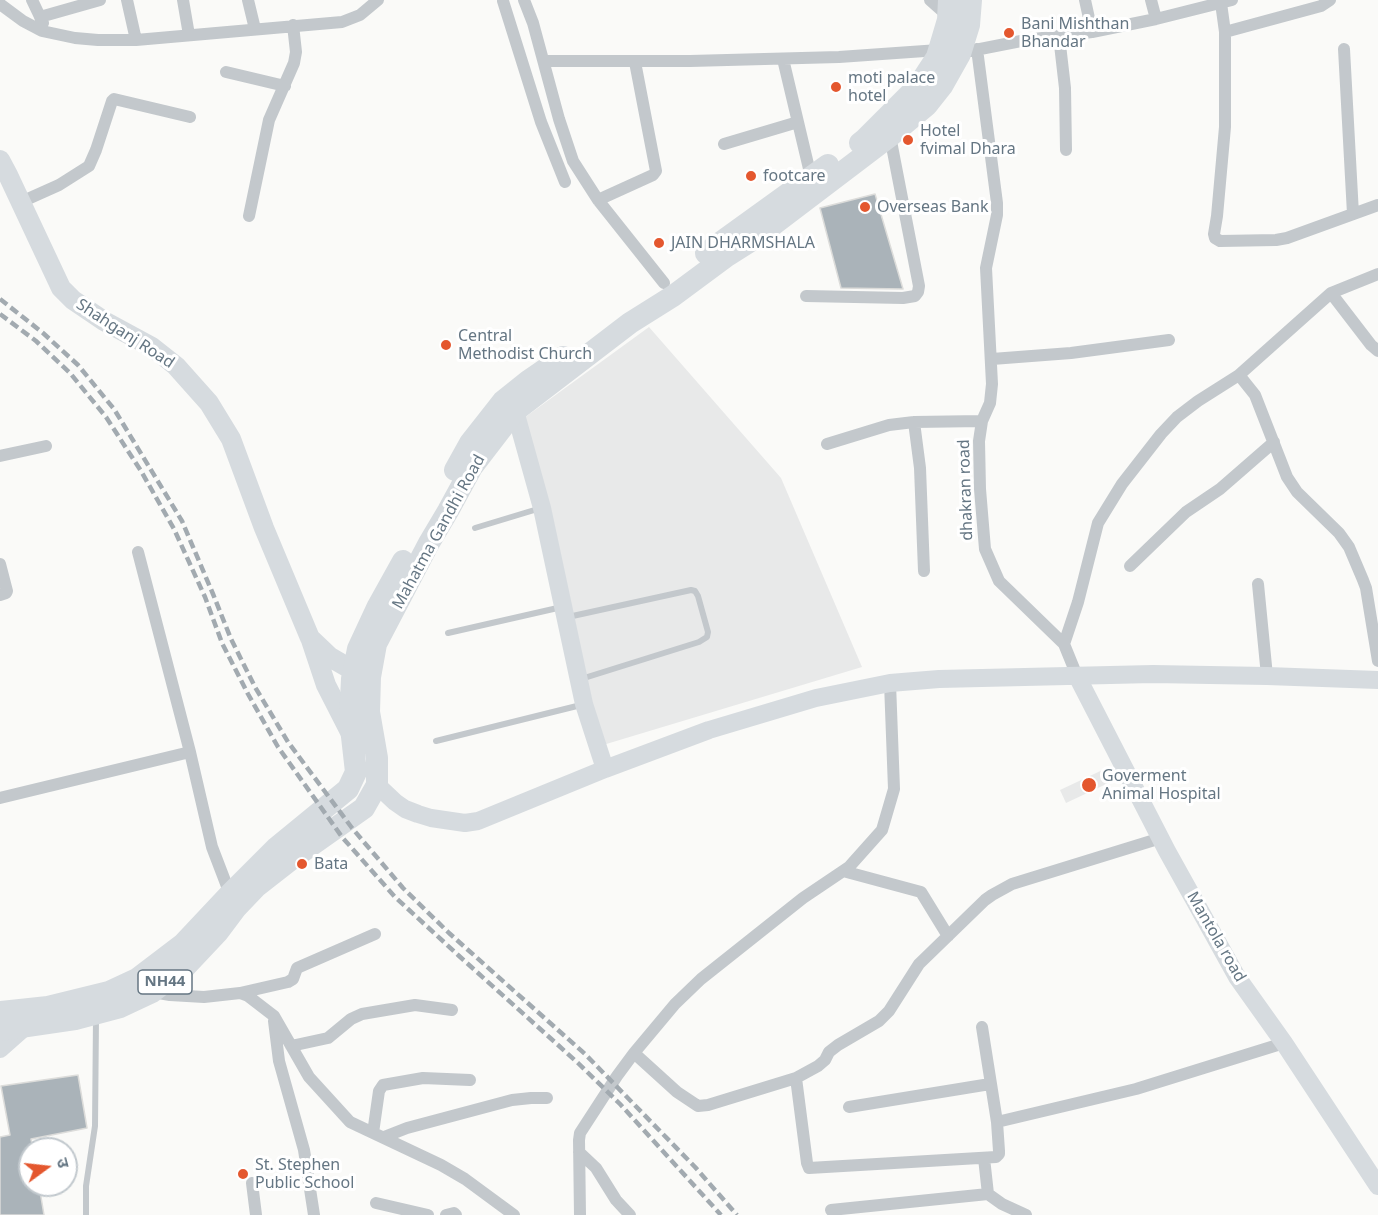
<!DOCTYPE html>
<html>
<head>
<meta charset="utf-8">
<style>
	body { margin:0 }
	#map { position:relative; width:1378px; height:1215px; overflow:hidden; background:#fafaf8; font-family:"Noto Sans","Noto Sans Devanagari",sans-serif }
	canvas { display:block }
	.north { position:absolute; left:18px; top:1137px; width:60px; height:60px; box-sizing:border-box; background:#fff; border:2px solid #c1c8cd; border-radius:50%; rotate:75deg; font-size:16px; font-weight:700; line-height:24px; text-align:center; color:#657683 }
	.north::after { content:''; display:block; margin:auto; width:21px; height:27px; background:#e4572e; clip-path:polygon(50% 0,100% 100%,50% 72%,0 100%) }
</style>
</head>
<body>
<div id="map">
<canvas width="1378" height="1215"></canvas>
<div class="north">उ</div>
</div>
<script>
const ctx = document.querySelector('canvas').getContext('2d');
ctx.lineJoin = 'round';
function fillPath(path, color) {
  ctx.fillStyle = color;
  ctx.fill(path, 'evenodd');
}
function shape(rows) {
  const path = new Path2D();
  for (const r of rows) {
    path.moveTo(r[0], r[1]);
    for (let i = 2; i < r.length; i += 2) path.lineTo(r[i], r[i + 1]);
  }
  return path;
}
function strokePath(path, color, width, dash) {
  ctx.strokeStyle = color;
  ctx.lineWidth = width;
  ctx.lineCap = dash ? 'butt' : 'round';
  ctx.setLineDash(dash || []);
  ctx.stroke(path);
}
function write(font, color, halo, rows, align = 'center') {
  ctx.font = font + ' "Noto Sans",sans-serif';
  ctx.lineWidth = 6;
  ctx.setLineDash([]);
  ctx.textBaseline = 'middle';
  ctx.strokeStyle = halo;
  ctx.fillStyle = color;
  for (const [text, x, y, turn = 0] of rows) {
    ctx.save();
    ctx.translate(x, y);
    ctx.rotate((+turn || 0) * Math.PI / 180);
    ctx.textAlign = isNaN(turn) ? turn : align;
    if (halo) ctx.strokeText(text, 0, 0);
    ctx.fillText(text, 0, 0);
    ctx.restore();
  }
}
fillPath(shape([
	[649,327,781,478,862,667,593,748,524,418],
	[1111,766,1117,779,1066,803,1060,790]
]), '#e8e9e9');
const building = shape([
	[875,194,903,289,841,288,820,208,875,194],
	[78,1075,87,1128,31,1139,33,1149,30,1149,30,1185,39,1185,44,1215,0,1215,0,1137,10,1135,1,1086,78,1075]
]);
fillPath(building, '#aab3b9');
strokePath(building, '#dcdcda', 1.5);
strokePath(shape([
	[475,528,541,508],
	[568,617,691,590,695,591,698,596,708,632,707,637,699,642,581,679],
	[448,633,562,607],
	[436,741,581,705],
	[86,1215,86,1186,95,1126,96,1018]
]), '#c3c8cc', 6);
strokePath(shape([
	[32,0,43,23],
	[127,0,136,40],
	[183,0,189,35],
	[248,0,255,29],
	[524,0,533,23,559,119,573,161,598,200,664,283],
	[930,0,948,16],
	[1085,0,1092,32],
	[1151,0,1156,19],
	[1330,0,1321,6,1225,32,1225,127,1217,216,1214,234,1215,238,1220,241,1276,240,1287,238,1378,205],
	[503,1,541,122,565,182],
	[1221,3,1225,32],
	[0,4,23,21,42,31,75,38,98,40,136,40,342,22,360,15,378,0],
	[40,17,100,0],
	[1059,36,1065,88,1066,150],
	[977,49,997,203,997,215,986,268,992,384,990,403,982,421,979,441,980,489,985,549,999,581,1064,644,1077,676],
	[1344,49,1353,214],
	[970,51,1026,40,1092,32,1156,19,1232,0],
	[783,59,811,177],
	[544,61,690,61,839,57,939,50],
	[226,72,285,86],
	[724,144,798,122],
	[598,200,653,175,656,171,635,62],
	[21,202,59,185,89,166,96,150,112,101,114,99,190,117],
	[249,216,269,120,294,63,296,52,293,25],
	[1331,293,1371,345,1378,351],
	[806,296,903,298,915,296,918,292,919,286,890,136],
	[992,359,1071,353,1169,340],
	[1239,375,1255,395,1287,477,1297,492,1339,533,1349,547,1363,580,1366,588,1378,661],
	[914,422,920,468,924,571],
	[827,444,889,425,914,422,982,421],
	[0,456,46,446],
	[138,552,190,752,212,847,230,894],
	[0,564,7,591,6,593,0,595],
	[1130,566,1186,512,1220,489,1274,442],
	[1258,584,1267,676],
	[1064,644,1078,602,1098,523,1122,484,1161,434,1177,417,1198,401,1239,375,1331,293,1378,274],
	[0,798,190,752],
	[843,871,921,892,948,936],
	[153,992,170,995,204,997,240,993,248,996,274,1016,309,1077,350,1122,441,1165,465,1179,514,1215],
	[240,993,288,982,293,979,297,968,375,934],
	[274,1021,279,1061,304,1150,314,1215],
	[291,1046,328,1038,351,1019,362,1014,415,1005,452,1010],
	[634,1053,677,1092,698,1106,708,1105,796,1078,818,1066,825,1060,829,1052,838,1045,879,1021,889,1011,919,964,985,900,992,895,1012,884,1161,838],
	[796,1078,807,1163,809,1168,996,1157,999,1154,999,1151,997,1122,982,1027],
	[849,1107,990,1084],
	[997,1122,1136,1089,1284,1043],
	[373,1133,379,1091,383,1085,423,1078,470,1080],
	[384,1137,407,1128,512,1100,531,1098,547,1098],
	[579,1152,596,1168,616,1200,630,1215],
	[984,1158,988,1194,1002,1204,1026,1215],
	[252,1183,256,1215],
	[376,1203,428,1215],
	[831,1210,988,1194],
	[446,1215,454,1213,456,1215],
	[580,1215,579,1140,580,1133,617,1076,634,1053,675,1004,701,979,803,898,849,867,882,830,894,789,890,683]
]), '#c3c8cc', 12);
strokePath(shape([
	[515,411,542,508,584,704,605,769],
	[1077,676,1167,851,1237,977,1284,1043,1378,1186],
	[377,785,395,802,405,809,418,814,431,818,465,823,478,821,605,769,709,730,816,698,890,683,939,679,1153,674,1267,676,1378,680],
	[0,1049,26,1026]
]), '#d6dbdf', 18);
strokePath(shape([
	[0,160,8,175,61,288,73,300,104,321,152,347,176,366,209,403,231,439,264,528,310,638,330,657,354,671,367,676],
	[311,640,326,685,351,734]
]), '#d6dbdf', 20);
strokePath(shape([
	[860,143,865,139,918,86,937,57,948,20,949,0],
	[706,253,828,165],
	[455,470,470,443,503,401,528,381,563,357],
	[0,1012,48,1007,109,992,137,979,183,944,230,894,276,848,348,789,356,772,350,719,352,679,358,649,378,606,403,561],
	[0,1030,75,1019,120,1007,152,992,186,966,218,932,236,908,257,886,289,861,364,808,377,785,377,758,369,712,370,677,376,644,429,543,448,511,472,467,515,411,630,323,673,296,727,256,757,237,890,136,927,105,942,86,960,54,969,25,971,0]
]), '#d6dbdf', 22);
strokePath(shape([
	[0,299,43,333,78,365,114,409,182,521,213,594,231,639,255,687,288,742,352,828,403,888,449,933,585,1054,695,1167,737,1215],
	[0,314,36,341,70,373,106,417,141,471,174,529,205,597,222,643,248,694,278,747,342,837,395,897,458,955,578,1063,620,1104,721,1215]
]), '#a2aab0', 4.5, [9, 4.5]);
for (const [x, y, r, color] of [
	[1009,33,6,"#e4572e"],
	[836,87,6,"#e4572e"],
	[908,140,6,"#e4572e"],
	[751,176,6,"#e4572e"],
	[865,207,6,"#e4572e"],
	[659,243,6,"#e4572e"],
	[446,345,6,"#e4572e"],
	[1089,785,8,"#e4572e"],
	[302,864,6,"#e4572e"],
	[243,1174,6,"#e4572e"]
]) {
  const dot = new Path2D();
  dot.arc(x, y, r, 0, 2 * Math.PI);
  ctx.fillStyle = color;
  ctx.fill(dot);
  strokePath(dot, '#fff', 2);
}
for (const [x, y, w] of [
	[165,982,54]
]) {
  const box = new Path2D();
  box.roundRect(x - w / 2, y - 12, w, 24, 4.5);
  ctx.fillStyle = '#fff';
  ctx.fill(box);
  strokePath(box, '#657683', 1.5);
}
write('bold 15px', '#657683', null, [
	["NH44",165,982]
]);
write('16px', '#657683', '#fff', [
	["Bani Mishthan",1021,24],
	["Bhandar",1021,42],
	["moti palace",848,78],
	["hotel",848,96],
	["Hotel",920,131],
	["fvimal Dhara",920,149],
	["footcare",763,176],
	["Overseas Bank",877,207],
	["JAIN DHARMSHALA",671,243],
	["Central",458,336],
	["Methodist Church",458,354],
	["Goverment",1102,776],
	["Animal Hospital",1102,794],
	["Bata",314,864],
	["St. Stephen",255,1165],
	["Public School",255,1183]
], 'left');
write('16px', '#657683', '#fff', [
	["Shahganj Road",125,334,33],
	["dhakran road",966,490,-92],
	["Mahatma Gandhi Road",439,532,-61],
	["Mantola road",1216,937,60]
]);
</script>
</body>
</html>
